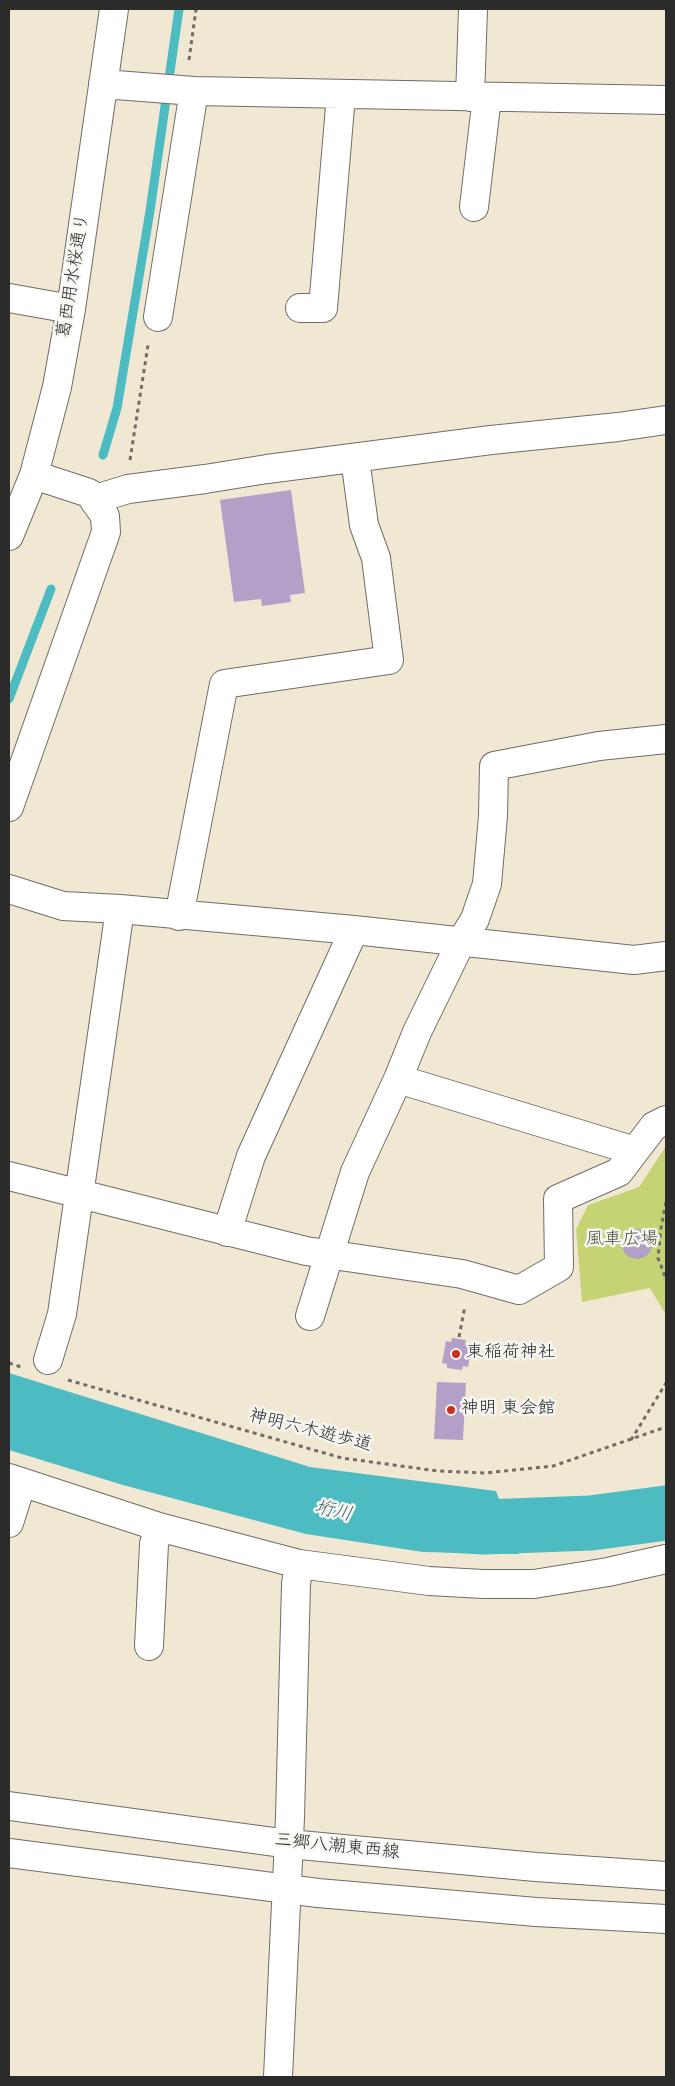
<!DOCTYPE html>
<html>
<head>
<meta charset="utf-8">
<style>
	body { margin:0 }
	#map { position:relative; width:675px; height:2086px; overflow:hidden; background:#f1e8d3; font-family:"Indie Flower",sans-serif }
	canvas { display:block }
	.frame { position:absolute; inset:0; border:10px solid #2b2b2b; pointer-events:none }
</style>
</head>
<body>
<div id="map">
<canvas width="675" height="2086"></canvas>
<div class="frame"></div>
</div>
<script>
const ctx = document.querySelector('canvas').getContext('2d');
ctx.lineJoin = 'round';
function fillPath(path, color) {
  ctx.fillStyle = color;
  ctx.fill(path, 'evenodd');
}
function shape(rows) {
  const path = new Path2D();
  for (const r of rows) {
    if (r.length === 3) {
      path.moveTo(r[0] + r[2], r[1]);
      path.arc(r[0], r[1], r[2], 0, 2 * Math.PI);
      continue;
    }
    path.moveTo(r[0], r[1]);
    for (let i = 2; i < r.length; i += 2) path.lineTo(r[i], r[i + 1]);
  }
  return path;
}
function strokePath(path, color, width, dash) {
  ctx.strokeStyle = color;
  ctx.lineWidth = width;
  ctx.lineCap = dash ? 'butt' : 'round';
  ctx.setLineDash(dash || []);
  ctx.stroke(path);
}
function write(font, color, halo, rows, align = 'center') {
  ctx.font = font + ' "Indie Flower","Klee One",sans-serif';
  ctx.lineWidth = 5;
  ctx.setLineDash([]);
  ctx.textBaseline = 'middle';
  ctx.strokeStyle = halo;
  ctx.fillStyle = color;
  for (const [text, x, y, turn = 0] of rows) {
    ctx.save();
    ctx.translate(x, y);
    ctx.rotate((+turn || 0) * Math.PI / 180);
    ctx.textAlign = isNaN(turn) ? turn : align;
    if (halo) ctx.strokeText(text, 0, 0);
    ctx.fillText(text, 0, 0);
    ctx.restore();
  }
}
fillPath(shape([
	[666,1146,666,1315,650,1288,582,1302,576,1229,588,1205,639,1187]
]), '#c6d374');
fillPath(shape([
	[9,1373,310,1467,496,1491,519,1554,423,1552,306,1534,123,1485,9,1450]
]), '#4cbbc2');
strokePath(shape([
	[103,455,117,408,150,211,179,9],
	[9,699,51,589]
]), '#4cbbc2', 9);
strokePath(shape([
	[432,1524,484,1527,591,1523,666,1513]
]), '#4cbbc2', 55);
fillPath(shape([
	[291,490,305,593,290,595,291,602,262,606,261,599,234,602,220,500],
	[637,1244,15],
	[452,1338,466,1340,465,1345,472,1346,468,1367,463,1366,462,1370,447,1368,447,1364,442,1363,446,1341,451,1342],
	[437,1382,466,1383,463,1440,434,1439]
]), '#b3a0c8');
const minor = shape([
	[103,84,194,91,666,100],
	[470,97,473,9],
	[474,207,487,97],
	[9,298,71,309],
	[300,308,323,308,341,95],
	[158,317,194,91],
	[95,502,102,497,128,489,205,479,267,469,491,440,618,427,666,420],
	[9,536,34,475,57,387,71,309,114,9],
	[9,807,106,532,105,516,89,493,34,475],
	[9,889,63,906,120,909,354,930,634,960,666,956],
	[179,916,224,684,389,660,376,558,364,525,355,458],
	[398,1079,635,1151],
	[9,1176,306,1251,462,1274,519,1290,559,1267,558,1199,619,1172,654,1126,666,1120],
	[227,1232,251,1156,354,930],
	[310,1316,355,1172,398,1079,417,1032,461,942,475,919,487,884,493,816,494,766,599,746,666,739],
	[48,1360,62,1314,120,909],
	[9,1478,159,1527,299,1564,429,1581,483,1584,534,1584,608,1572,666,1559],
	[9,1523,22,1482],
	[149,1646,154,1544,159,1527],
	[9,1806,289,1844,536,1867,666,1876],
	[9,1853,318,1893,536,1912,666,1919],
	[278,2077,290,1817,296,1584,299,1564]
]);
strokePath(minor, '#706d66', 30);
strokePath(shape([
	[189,60,196,9],
	[130,460,148,345],
	[666,1202,661,1228,658,1258,666,1279],
	[459,1337,465,1306],
	[9,1363,21,1367],
	[68,1380,342,1458,438,1471,485,1473,553,1466,666,1427],
	[631,1440,666,1383]
]), '#706d66', 3, [4, 4]);
strokePath(minor, '#fff', 28);
for (const [x, y, r, color] of [
	[456,1354,5,"#c8321e"],
	[451,1410,5,"#c8321e"]
]) {
  const dot = new Path2D();
  dot.arc(x, y, r, 0, 2 * Math.PI);
  ctx.fillStyle = color;
  ctx.fill(dot);
  strokePath(dot, '#f6f6f2', 2);
}
write('18px', '#2b2b2b', '#f6f6f2', [
	["葛西用水桜通り",75,276,-81],
	["神明六木遊歩道",310,1432,14],
	["三郷八潮東西線",337,1848,6]
]);
write('18px', '#52553d', '#f6f6f2', [
	["風車広場",622,1241]
]);
write('18px', '#2b2b2b', '#f6f6f2', [
	["東稲荷神社",466,1354],
	["神明 東会館",461,1410]
], 'left');
write('italic 19px', '#375d60', '#f6f6f2', [
	["垳川",333,1513,13]
]);
</script>
</body>
</html>
